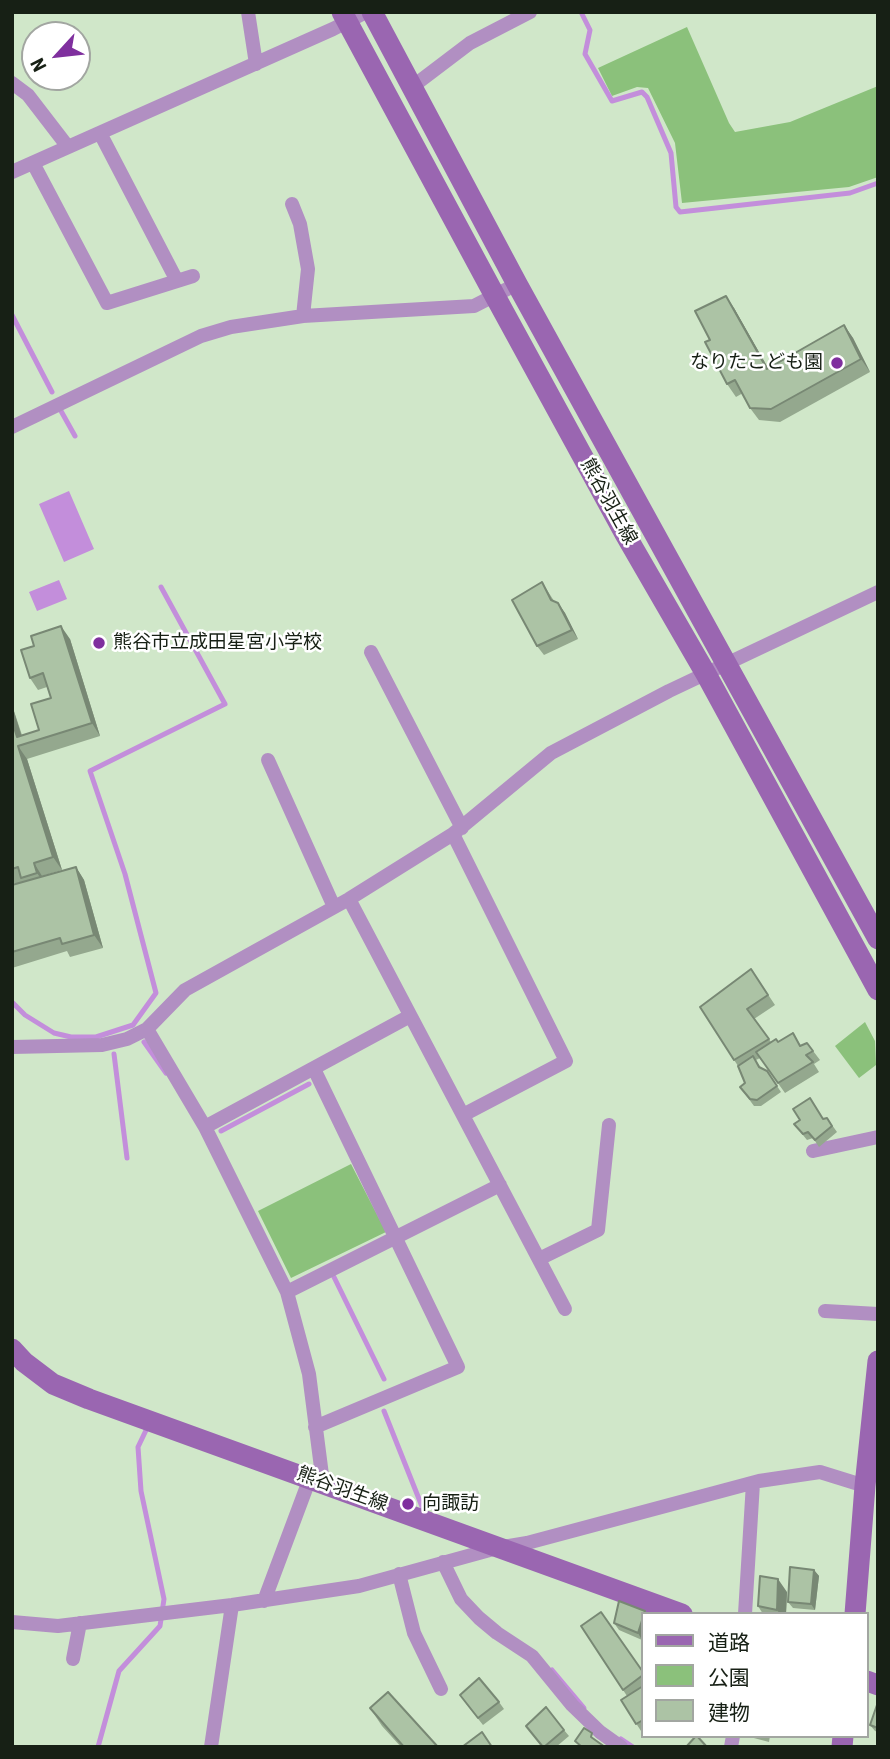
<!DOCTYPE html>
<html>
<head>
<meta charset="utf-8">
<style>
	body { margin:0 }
	#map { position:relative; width:890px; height:1759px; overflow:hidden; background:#d0e7c9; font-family:"Roboto Condensed","Noto Sans JP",sans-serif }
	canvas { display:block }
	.frame { position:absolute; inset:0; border:14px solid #172015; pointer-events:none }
	.legend { position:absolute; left:641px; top:1612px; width:228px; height:126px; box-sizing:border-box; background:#fff; border:2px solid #a2a6a1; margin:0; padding:9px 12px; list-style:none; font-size:21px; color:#172015 }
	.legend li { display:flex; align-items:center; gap:14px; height:35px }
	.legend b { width:35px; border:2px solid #a2a6a1 }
	.north { position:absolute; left:21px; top:21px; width:70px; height:70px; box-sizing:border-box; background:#fff; border:2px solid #a2a6a1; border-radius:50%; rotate:243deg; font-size:19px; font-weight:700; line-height:28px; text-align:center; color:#172015 }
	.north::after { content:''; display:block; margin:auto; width:24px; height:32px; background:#7f2f9e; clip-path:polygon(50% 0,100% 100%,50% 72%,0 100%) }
</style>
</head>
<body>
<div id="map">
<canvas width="890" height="1759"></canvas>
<div class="frame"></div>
<ul class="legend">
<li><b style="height:9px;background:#9a66b1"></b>道路</li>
<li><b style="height:19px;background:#8bc17b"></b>公園</li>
<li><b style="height:19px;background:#acc3a5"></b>建物</li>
</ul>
<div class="north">N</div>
</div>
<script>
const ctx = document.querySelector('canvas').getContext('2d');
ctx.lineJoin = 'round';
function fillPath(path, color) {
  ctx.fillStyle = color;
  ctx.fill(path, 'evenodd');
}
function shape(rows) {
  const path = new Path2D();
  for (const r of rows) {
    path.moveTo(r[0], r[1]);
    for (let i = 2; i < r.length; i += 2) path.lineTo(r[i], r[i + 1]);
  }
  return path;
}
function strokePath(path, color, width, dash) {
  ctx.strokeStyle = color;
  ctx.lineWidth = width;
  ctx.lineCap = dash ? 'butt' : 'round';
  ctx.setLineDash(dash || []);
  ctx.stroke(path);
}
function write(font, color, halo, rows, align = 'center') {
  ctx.font = font + ' "Roboto Condensed","Noto Sans JP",sans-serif';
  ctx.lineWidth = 5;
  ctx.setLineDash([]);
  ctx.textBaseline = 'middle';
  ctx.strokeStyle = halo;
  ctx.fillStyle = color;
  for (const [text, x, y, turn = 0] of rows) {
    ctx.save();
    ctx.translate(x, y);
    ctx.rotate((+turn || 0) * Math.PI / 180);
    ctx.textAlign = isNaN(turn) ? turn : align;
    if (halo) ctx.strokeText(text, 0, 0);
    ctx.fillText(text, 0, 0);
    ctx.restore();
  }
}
fillPath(shape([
	[687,27,729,123,735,132,790,122,878,86,878,177,849,187,682,203,675,143,648,88,637,87,612,96,598,68],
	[865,1022,875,1041,876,1065,859,1078,835,1046],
	[351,1164,386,1232,291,1278,258,1211]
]), '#8bc17b');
fillPath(shape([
	[69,491,94,549,64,562,39,504],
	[59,580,67,599,37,611,29,592]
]), '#c38edb');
strokePath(shape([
	[581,12,590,30,585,54,612,101,642,92,647,97,671,153,676,207,680,212,850,193,878,183],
	[12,315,52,392],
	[61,411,75,436],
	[12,1002,25,1015,54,1033,71,1037,96,1037,133,1025,156,993,125,874,90,771,225,704,161,587],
	[144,1042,166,1073],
	[114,1054,127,1158],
	[221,1131,309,1084],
	[332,1273,384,1379],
	[384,1411,423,1509],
	[552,1670,584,1708],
	[621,1739,633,1747],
	[98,1747,119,1671,160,1626,164,1599,141,1491,138,1447,149,1424]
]), '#c38edb', 5);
strokePath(shape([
	[248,12,256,64],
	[12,83,28,95,68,147],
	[412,87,470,43,530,12],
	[100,133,176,279],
	[33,163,107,303,193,276],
	[12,172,333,29,366,12],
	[292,204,300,224,308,269,303,316],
	[12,427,201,336,231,327,303,316,474,306,517,284],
	[371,652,462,828],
	[268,760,334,907],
	[453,834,566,1061,463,1115],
	[349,899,565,1309],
	[147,1029,205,1127,287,1292,309,1374,323,1483],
	[12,1047,102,1045,127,1039,147,1029,185,990,349,899,453,834,551,753,669,691,878,592],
	[314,1069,458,1367,315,1427],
	[205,1127,410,1016],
	[813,1151,878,1137],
	[539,1259,598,1230,609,1125],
	[287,1292,500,1185],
	[825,1311,878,1314],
	[443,1562,461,1599,479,1618,497,1633,532,1656,572,1705,600,1732,621,1747],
	[399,1574,414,1633,441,1689],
	[264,1601,310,1478],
	[745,1614,753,1483],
	[12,1622,58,1626,232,1605,359,1586,497,1548,527,1543,759,1481,820,1472,865,1486],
	[73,1659,80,1623],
	[211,1747,232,1605],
	[731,1747,733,1736]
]), '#b18fc2', 14);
strokePath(shape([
	[342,12,495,296,625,534,706,674,878,990],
	[372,12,517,284,878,939],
	[12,1349,24,1362,53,1384,89,1399,682,1614],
	[855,1614,865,1486,878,1361],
	[867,1681,878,1685],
	[842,1747,843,1736]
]), '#9a66b1', 21);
fillPath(shape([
	[734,308,768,368,844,325,853,338,870,372,780,422,759,420,750,408,743,393,736,397,727,384,710,340],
	[542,582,554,601,558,603,565,613,578,639,544,655,537,646],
	[70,639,100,736,27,759,62,870,42,876,76,867,84,880,103,948,70,957,67,951,12,968,12,885,15,884,12,880,12,705,22,735,39,730,51,698,47,687,38,690,30,678],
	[751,969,775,1005,754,1019,771,1042,778,1042,793,1033,801,1046,807,1043,820,1060,814,1064,819,1072,785,1093,760,1058,756,1060,761,1068,767,1071,781,1092,761,1106,754,1106,740,1087,745,1083,738,1066,700,1007],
	[827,1118,837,1132,819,1147,813,1138,807,1140,794,1124],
	[814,1570,819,1576,815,1610,793,1608,788,1602],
	[787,1592,786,1614,763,1614,758,1606],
	[645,1611,647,1614,643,1614,642,1640,619,1630,614,1623],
	[581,1626,643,1672,643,1685,638,1689,643,1686,643,1729,641,1731,621,1700,627,1696],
	[464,1701,499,1702,504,1709,483,1725],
	[878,1702,878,1732,875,1731,870,1725],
	[370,1708,438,1747,401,1747,382,1726],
	[526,1726,564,1730,569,1736,556,1747,542,1747],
	[749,1736,770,1736,769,1742,750,1737]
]), '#94a88e');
fillPath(shape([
	[726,296,734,308,776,382,767,369],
	[844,325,853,338,870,372,861,359],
	[558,603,565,613,578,639,572,630],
	[61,626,70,639,100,736,92,723],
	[12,705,24,744,17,737,12,721],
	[18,746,27,759,62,870,53,857],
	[34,863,42,876,46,886,37,873],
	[76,867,84,880,103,948,94,935],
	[814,1570,819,1576,815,1610,811,1604],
	[778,1579,787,1592,786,1614,780,1614,777,1610],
	[643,1616,643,1637,642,1640,638,1633]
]), '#788874');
const building = shape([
	[726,296,767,369,844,325,861,359,771,409,750,408,735,380,727,384,705,342,710,340,695,311,726,296],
	[542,582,551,600,558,603,572,630,537,646,512,600,542,582],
	[61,626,92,723,18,746,53,857,34,863,37,873,21,878,18,867,12,869,12,721,17,737,39,730,31,704,51,698,43,673,30,678,21,650,34,646,31,636,61,626],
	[76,867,94,935,62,944,60,938,12,952,12,885,76,867],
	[751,969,768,995,747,1009,769,1039,734,1060,700,1007,751,969],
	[793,1033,800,1046,807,1043,813,1051,806,1055,813,1062,778,1083,756,1052,776,1039,778,1042,793,1033],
	[753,1056,759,1067,767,1071,777,1086,757,1100,750,1099,740,1087,745,1083,738,1066,753,1056],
	[810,1098,823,1119,827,1118,832,1126,815,1140,808,1132,803,1134,794,1124,800,1120,793,1109,810,1098],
	[790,1567,814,1570,811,1604,788,1602,790,1567],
	[760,1576,778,1579,777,1610,758,1606,760,1576],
	[619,1601,645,1611,638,1633,614,1623,619,1601],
	[601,1612,643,1672,643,1675,623,1690,581,1626,601,1612],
	[479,1678,499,1702,478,1718,460,1695,479,1678],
	[643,1686,643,1720,636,1724,621,1700,643,1686],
	[388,1692,438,1747,404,1747,370,1708,388,1692],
	[878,1702,878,1728,870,1725,878,1702],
	[546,1707,564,1730,544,1747,543,1747,526,1726,546,1707],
	[584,1728,592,1733,591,1737,605,1747,582,1747,575,1741,584,1728],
	[482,1732,492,1747,462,1747,482,1732],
	[696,1736,697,1736,707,1747,686,1747,696,1736]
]);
fillPath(building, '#acc3a5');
strokePath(building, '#788874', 2);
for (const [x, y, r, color] of [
	[837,363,7,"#7f2f9e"],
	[99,643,7,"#7f2f9e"],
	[408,1504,7,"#7f2f9e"]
]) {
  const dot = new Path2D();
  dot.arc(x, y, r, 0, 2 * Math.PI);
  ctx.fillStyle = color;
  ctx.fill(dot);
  strokePath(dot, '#fff', 2.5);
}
write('19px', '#172015', '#fff', [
	["なりたこども園",823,363,"right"],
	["熊谷市立成田星宮小学校",113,643],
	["向諏訪",422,1504]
], 'left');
write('19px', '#172015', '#fff', [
	["熊谷羽生線",608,502,61],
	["熊谷羽生線",342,1490,20]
]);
</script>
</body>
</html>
